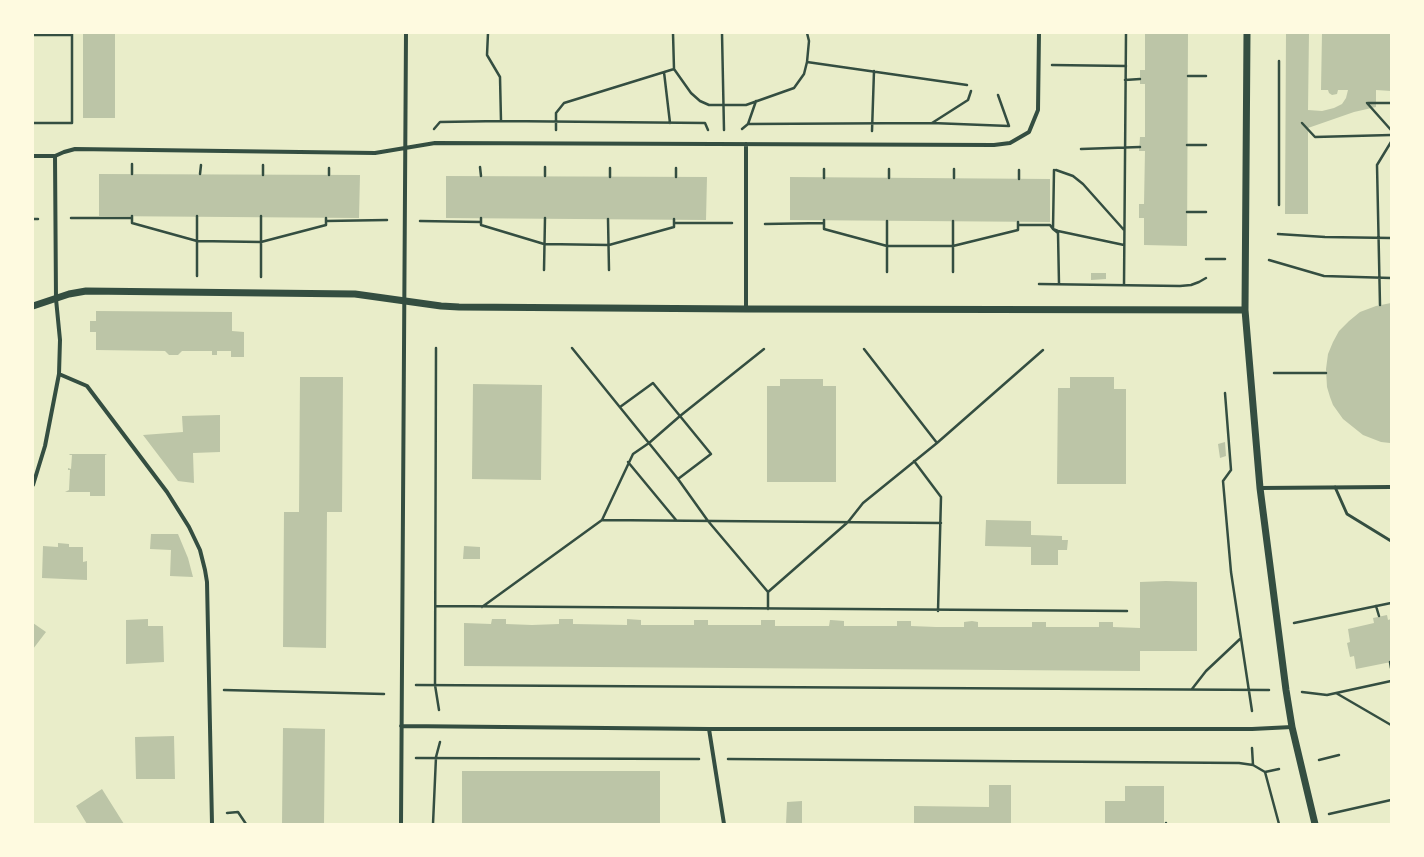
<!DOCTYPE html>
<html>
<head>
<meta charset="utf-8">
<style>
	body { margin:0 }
	#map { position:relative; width:1424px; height:857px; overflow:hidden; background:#e9edc9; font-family:"PT Sans",sans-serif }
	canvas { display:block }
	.frame { position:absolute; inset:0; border:34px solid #fefae0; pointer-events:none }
</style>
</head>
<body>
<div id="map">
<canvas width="1424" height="857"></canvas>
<div class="frame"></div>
</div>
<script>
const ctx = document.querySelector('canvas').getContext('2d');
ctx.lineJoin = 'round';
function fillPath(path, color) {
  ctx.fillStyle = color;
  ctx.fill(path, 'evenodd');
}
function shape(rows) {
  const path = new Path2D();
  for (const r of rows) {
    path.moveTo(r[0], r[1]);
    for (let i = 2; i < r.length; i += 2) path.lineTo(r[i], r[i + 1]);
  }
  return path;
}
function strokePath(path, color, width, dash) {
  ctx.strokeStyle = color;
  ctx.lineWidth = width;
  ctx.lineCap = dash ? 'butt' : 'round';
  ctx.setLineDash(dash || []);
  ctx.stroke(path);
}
fillPath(shape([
	[83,33,115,33,115,118,83,118],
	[1145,33,1188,33,1187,246,1144,245,1144,218,1139,218,1139,204,1144,204,1145,151,1139,151,1140,137,1145,137,1145,84,1140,84,1140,70,1145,70],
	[1286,33,1309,33,1308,110,1322,111,1334,108,1342,104,1346,98,1348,90,1338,90,1337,94,1332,95,1329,93,1328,90,1321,90,1322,33,1391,33,1391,91,1376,90,1376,107,1354,112,1308,128,1308,214,1285,214],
	[99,174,360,175,359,218,99,216],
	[446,176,707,177,706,220,446,218],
	[790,177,1050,179,1050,222,790,220],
	[1091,273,1106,273,1106,279,1091,280],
	[1391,303,1391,443,1390,443,1381,442,1363,435,1343,419,1333,405,1330,397,1327,387,1326,369,1328,354,1333,342,1339,331,1349,321,1360,312,1376,306],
	[96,311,232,312,232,331,244,332,244,357,231,357,231,351,217,351,217,355,212,355,212,351,182,351,178,355,169,355,165,351,96,350,96,332,90,332,90,321,96,321],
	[300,377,343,377,342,512,327,512,326,648,283,647,284,512,299,512],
	[1070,377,1114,377,1114,389,1126,389,1126,484,1057,484,1058,388,1070,388],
	[780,379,823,379,823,386,836,386,836,482,767,482,767,386,780,386],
	[473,384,542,385,541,480,472,479],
	[220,415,220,452,193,453,194,483,178,481,143,435,183,432,182,416],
	[1225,442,1226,456,1220,458,1218,444],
	[69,454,107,454,105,455,105,496,90,496,90,492,65,492,69,490,70,470,68,470,68,468,71,469,72,455,70,455],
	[986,520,1031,521,1031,535,1062,536,1062,540,1068,540,1067,550,1058,550,1058,565,1031,565,1031,547,985,546],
	[151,534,178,534,188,558,193,577,170,576,171,550,150,549],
	[58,543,69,544,69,547,83,547,83,562,87,561,87,580,42,578,43,546,58,547],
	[464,546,480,547,480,559,463,559],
	[1166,581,1197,582,1197,651,1140,651,1140,671,464,666,464,623,491,624,492,619,506,619,506,624,532,625,559,624,559,619,573,619,573,624,627,625,627,619,641,620,641,625,694,625,694,620,708,620,708,625,761,625,761,620,775,620,775,626,829,626,830,620,831,620,844,621,844,626,897,626,897,621,911,621,911,626,936,627,964,627,964,622,972,621,978,622,978,627,1032,627,1032,622,1046,622,1046,627,1099,627,1099,622,1113,622,1113,627,1140,628,1140,582],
	[1387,615,1388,620,1391,619,1391,662,1356,669,1354,656,1350,657,1347,643,1350,642,1348,629,1374,623,1373,618],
	[148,619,148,626,163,626,164,662,126,664,126,620],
	[33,623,46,632,33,649],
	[283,728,325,729,324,824,282,824],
	[174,736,175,779,136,779,135,737],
	[462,771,660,771,660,824,462,824],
	[989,785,1011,785,1011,824,914,824,914,806,989,807],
	[1125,786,1164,786,1164,824,1105,824,1105,801,1125,801],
	[102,789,124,824,87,824,76,806],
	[802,801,802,824,786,824,787,802]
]), '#bcc5a7');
strokePath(shape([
	[488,33,487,55,500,77,501,121],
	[673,33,674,69,691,93,700,101,709,105,746,105,794,88,804,74,807,62,809,41,807,33],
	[722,33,724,130],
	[33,35,72,35],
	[1279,61,1279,205],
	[807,62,967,85],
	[1052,65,1126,66],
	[664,72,670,123],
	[1188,76,1206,76],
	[1125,80,1140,79],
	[998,95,1009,126],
	[1367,103,1391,130],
	[1368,103,1391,103],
	[33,123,72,123,72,33],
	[932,123,968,100,971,91],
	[1302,123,1315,137,1391,135],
	[748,124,756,101],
	[434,129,440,122,501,121,705,123,708,130],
	[742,129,748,124,932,123,1009,126],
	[556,130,556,113,564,103,674,69],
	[872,131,874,71],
	[1187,145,1206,145],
	[1081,149,1140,147],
	[263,165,263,175],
	[480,167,481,176],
	[545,167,545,176],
	[610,168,610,177],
	[676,168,676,177],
	[824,169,824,178],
	[889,169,889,178],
	[954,169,954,178],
	[1019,170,1019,179],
	[1054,170,1053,229,1058,233,1059,284],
	[1056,170,1073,176,1083,184,1124,230],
	[132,174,132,164],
	[200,174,201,165],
	[329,175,329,168],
	[1187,212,1206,212],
	[132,216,132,223,197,241,261,242,326,225,326,218],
	[71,218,132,218],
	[481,218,481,225,544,244,609,245,674,227,674,219],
	[33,219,38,219],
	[608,219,609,270],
	[824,220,824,229,887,246,953,246,1018,230,1018,222],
	[326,221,387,220],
	[420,221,481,222],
	[953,221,953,272],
	[674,223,732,223],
	[765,224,824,223],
	[1018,225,1050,225,1053,229,1058,231,1124,245],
	[1278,234,1325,237,1391,238],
	[1206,259,1225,259],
	[1269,260,1324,276,1391,278],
	[544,270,545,218],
	[887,272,887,221],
	[197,276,197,216],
	[261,277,261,216],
	[1039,284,1180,286,1191,285,1199,282,1206,278],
	[1124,285,1126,33],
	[1380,305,1377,165,1391,142],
	[436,348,435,685,439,710],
	[572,348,678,479,708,521,768,592],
	[864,349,937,443],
	[1274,373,1326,373],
	[1225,393,1231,470,1223,481,1231,572,1252,711],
	[620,407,653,383,711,454,678,479],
	[914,461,941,497,938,611],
	[628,462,676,520],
	[602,520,941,523],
	[436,606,1127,611],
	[1376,606,1379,616],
	[482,607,602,520,633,454,649,443,680,416,764,349],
	[768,609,768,592,848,522,863,503,937,443,1043,350],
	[1294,623,1391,603],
	[1390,662,1391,668],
	[416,685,1269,690],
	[1192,689,1206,671,1240,639],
	[224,690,384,694],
	[1302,692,1327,695,1391,681],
	[1336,693,1391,725],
	[1252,748,1253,765],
	[416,758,699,759],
	[728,759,1239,763,1253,765,1265,772,1279,769],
	[1319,760,1339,755],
	[1265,772,1279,824],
	[227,813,238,812,246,824],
	[1329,814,1391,800],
	[1166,823,1166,824],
	[433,824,436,757,440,742]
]), '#344e41', 2.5);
strokePath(shape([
	[1335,487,1347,514,1391,541]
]), '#344e41', 3);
strokePath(shape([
	[746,144,746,309],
	[33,156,55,156,64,152,75,149,375,153,435,143,994,145,1010,143,1029,132,1038,110,1039,33],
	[59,374,87,386,167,492,189,527,200,550,205,570,207,582,212,824],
	[33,485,45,446,59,374,60,340,56,299,55,156],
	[1260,488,1391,487],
	[401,726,709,729,1252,729,1292,727],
	[709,729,724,824],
	[401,824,406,33]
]), '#344e41', 4);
strokePath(shape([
	[1247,33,1245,310,1254,417,1260,488,1286,690,1292,727,1315,824],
	[33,306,69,294,86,291,355,294,441,306,459,307,746,309,1245,310]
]), '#344e41', 7);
</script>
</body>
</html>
